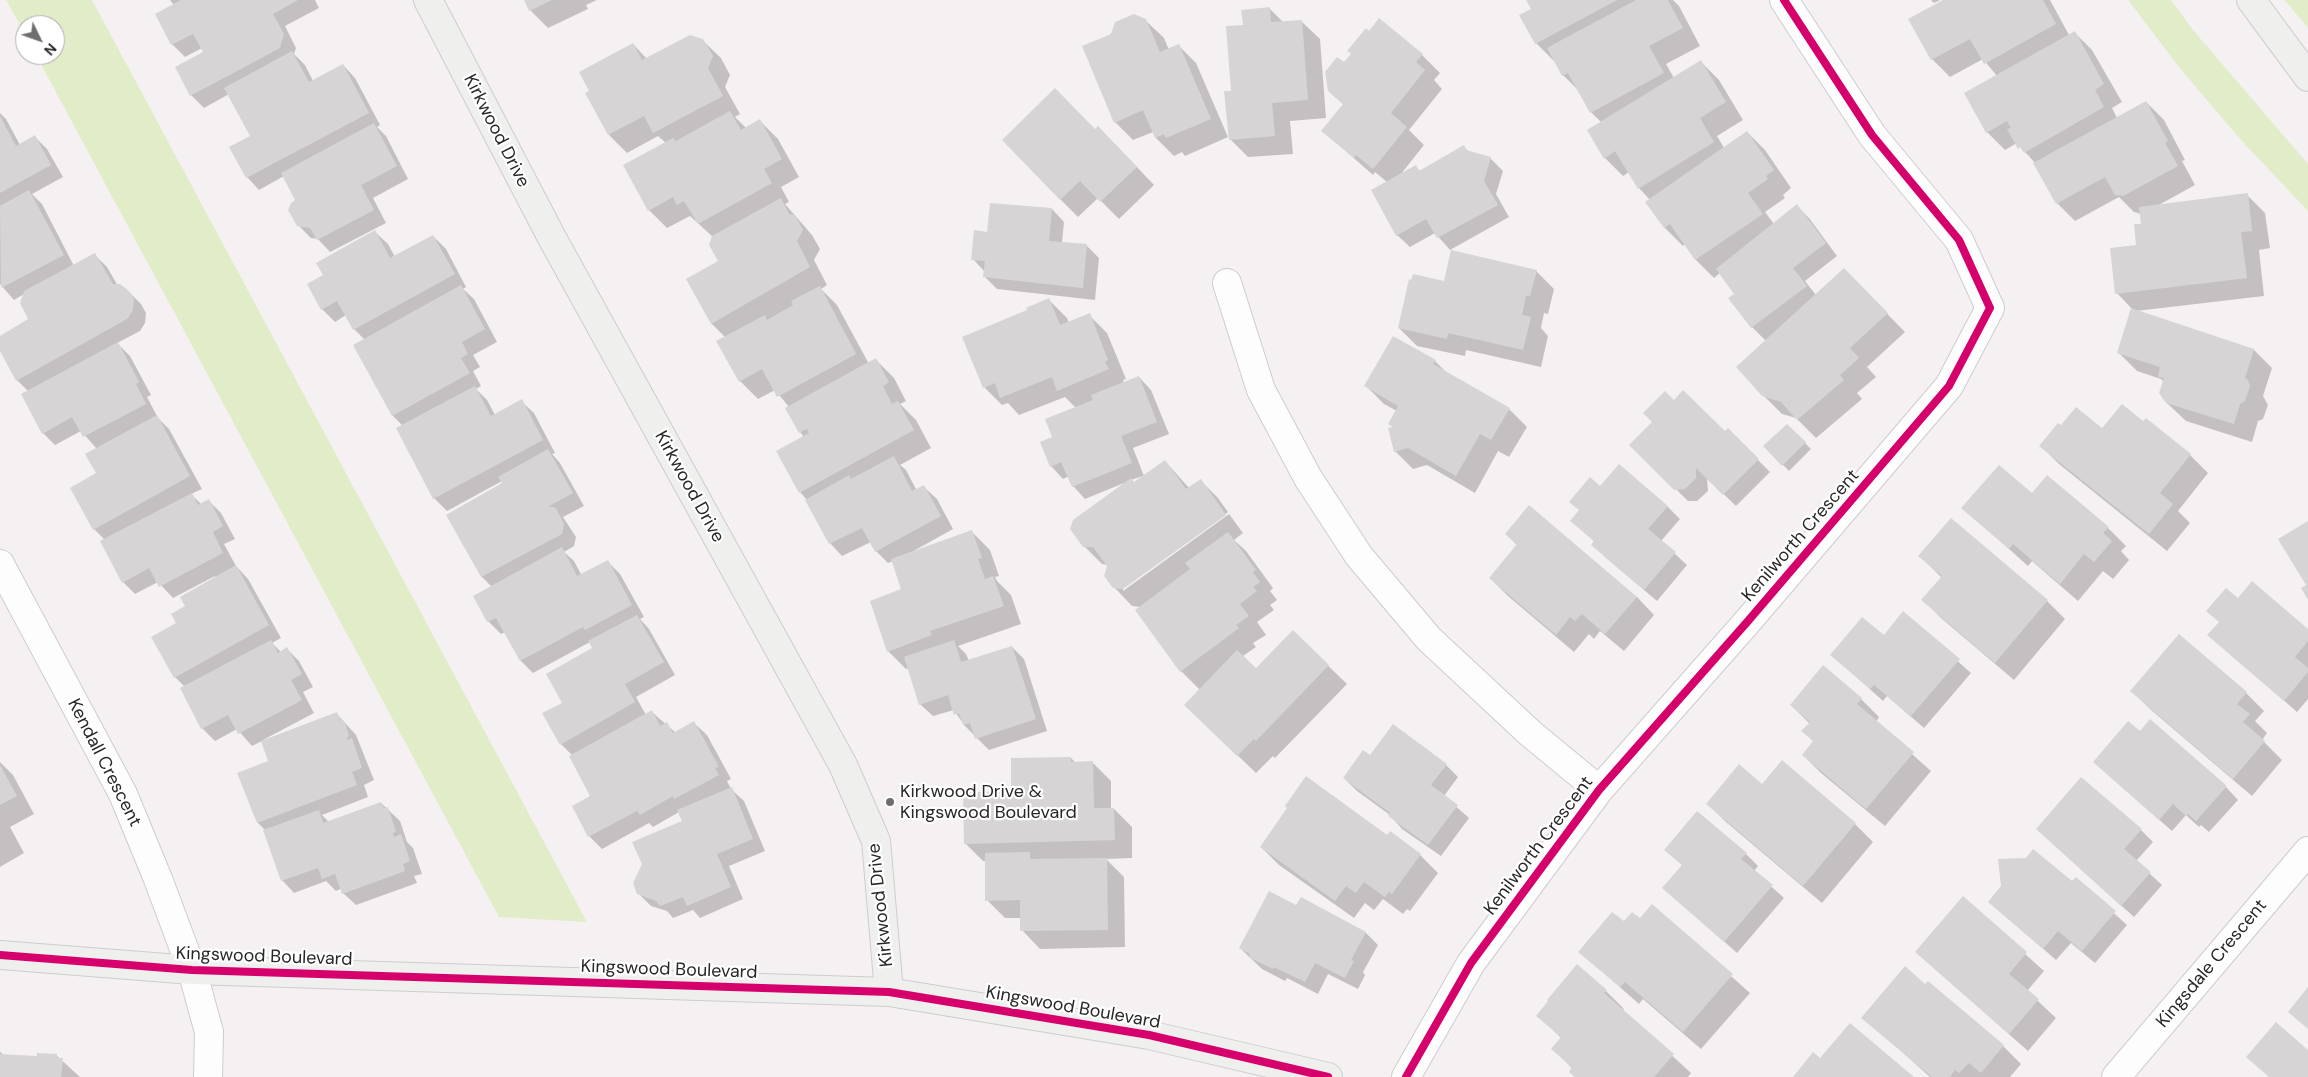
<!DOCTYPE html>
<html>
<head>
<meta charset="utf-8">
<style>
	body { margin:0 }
	#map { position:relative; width:2308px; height:1077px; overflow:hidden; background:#f5f1f3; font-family:"DM Sans",sans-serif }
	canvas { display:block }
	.north { position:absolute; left:15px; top:15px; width:50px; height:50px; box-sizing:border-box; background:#fff; border:1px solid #a9a8a9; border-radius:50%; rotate:132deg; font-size:14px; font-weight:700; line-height:20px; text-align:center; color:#282627 }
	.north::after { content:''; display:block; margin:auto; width:18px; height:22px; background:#706d6e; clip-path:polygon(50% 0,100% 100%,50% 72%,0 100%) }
</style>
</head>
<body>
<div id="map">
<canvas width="2308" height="1077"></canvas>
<div class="north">N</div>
</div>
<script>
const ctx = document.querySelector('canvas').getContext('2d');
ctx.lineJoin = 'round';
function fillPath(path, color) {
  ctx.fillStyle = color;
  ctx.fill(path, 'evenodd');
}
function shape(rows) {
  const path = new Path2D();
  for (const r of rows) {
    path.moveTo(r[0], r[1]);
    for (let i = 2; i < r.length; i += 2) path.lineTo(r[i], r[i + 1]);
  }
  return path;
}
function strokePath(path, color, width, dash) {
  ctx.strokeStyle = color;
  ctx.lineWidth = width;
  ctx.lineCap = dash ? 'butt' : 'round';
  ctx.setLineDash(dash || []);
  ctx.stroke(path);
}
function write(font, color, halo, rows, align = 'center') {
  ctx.font = font + ' "DM Sans",sans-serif';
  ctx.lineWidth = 4.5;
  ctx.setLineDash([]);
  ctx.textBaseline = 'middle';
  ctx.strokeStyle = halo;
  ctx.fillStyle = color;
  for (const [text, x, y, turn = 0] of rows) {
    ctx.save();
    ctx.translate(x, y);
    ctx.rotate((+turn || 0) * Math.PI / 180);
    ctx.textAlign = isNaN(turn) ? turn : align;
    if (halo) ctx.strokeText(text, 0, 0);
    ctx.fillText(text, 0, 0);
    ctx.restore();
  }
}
fillPath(shape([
	[6,0,92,0,587,922,499,917,36,55,55,55,55,25,25,25,25,34],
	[2128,0,2171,0,2193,30,2308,164,2308,211,2240,139,2179,67],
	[2284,0,2308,0,2308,28,2286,2]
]), '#e1ecc9');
fillPath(shape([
	[170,0,315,0,319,8,285,26,296,48,294,54,305,65,313,81,343,65,355,78,380,125,377,127,386,136,408,179,373,198,386,223,330,252,318,239,311,238,298,225,297,201,284,176,259,190,247,177,252,137,229,94,204,108,191,95,177,68,204,53,202,48,185,57,172,44,174,5],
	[526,0,597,0,586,5,588,9,548,28,530,10],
	[1527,0,1673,0,1679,6,1700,46,1666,64,1674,78,1701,62,1719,80,1743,120,1717,136,1724,148,1747,132,1765,150,1791,188,1783,195,1785,198,1765,212,1774,224,1797,206,1809,218,1837,256,1805,281,1816,295,1844,270,1905,332,1867,367,1876,377,1857,393,1862,399,1816,438,1796,418,1782,414,1763,395,1766,341,1752,327,1736,294,1720,273,1714,278,1696,260,1685,244,1683,246,1665,228,1647,202,1650,200,1639,188,1629,172,1623,176,1605,158,1601,122,1591,112,1580,92,1563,75,1555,60,1554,61,1536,43,1532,10],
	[1931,0,1940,0,1934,3],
	[1945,0,2050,0,2069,35,2074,32,2092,50,2122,102,2112,108,2117,118,2146,102,2164,120,2185,160,2182,161,2195,185,2157,206,2247,195,2265,213,2270,248,2259,250,2264,296,2136,311,2254,350,2272,368,2263,396,2268,405,2263,419,2258,421,2252,442,2186,421,2167,403,2164,382,2161,379,2137,371,2119,353,2132,309,2117,293,2137,246,2142,225,2141,214,2134,212,2119,197,2075,221,2057,203,2036,164,2017,143,2005,150,1987,132,1997,76,1983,59,1950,77,1932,59],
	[1270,9,1283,22,1301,21,1320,39,1326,118,1290,121,1293,154,1248,157,1230,139,1244,26],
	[1145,20,1164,38,1169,50,1178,45,1196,63,1228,137,1185,156,1182,152,1174,156,1156,138,1153,132,1133,140,1115,122],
	[702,40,721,58,730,75,725,87,740,114,735,117,746,128,760,121,778,139,799,177,781,187,789,202,785,204,812,235,820,249,814,260,827,285,821,289,837,305,869,364,876,360,894,378,906,401,900,404,916,420,931,448,900,465,906,470,917,491,924,487,937,499,953,529,910,553,972,532,990,550,999,576,995,577,997,581,1011,595,1021,624,958,646,966,654,969,661,1012,647,1024,659,1047,731,989,750,964,725,954,710,933,716,920,704,909,668,906,669,888,651,903,590,893,561,888,563,876,551,871,542,842,556,830,543,807,500,800,492,804,437,800,432,789,407,775,390,758,399,740,381,725,337,712,324,720,261,713,237,690,216,667,228,649,210,666,143,658,136,627,153,609,135,633,44,647,59],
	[1422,55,1440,73,1434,80,1442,89,1409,130,1424,145,1401,174,1415,166,1420,171,1464,147,1469,152,1490,158,1503,171,1496,194,1509,217,1450,250,1435,233,1410,247,1397,235,1387,182,1375,172,1373,175,1323,131,1344,105,1329,91,1344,64],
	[0,113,6,119,20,145,35,137,47,149,63,177,32,194,42,204,74,266,95,255,107,267,118,286,128,291,141,304,146,313,145,323,140,331,117,343,130,356,151,395,147,397,158,418,169,429,202,489,191,494,201,504,208,500,221,513,235,539,224,544,236,566,248,579,281,638,272,643,281,652,287,649,299,661,313,687,303,692,314,713,263,740,264,742,337,714,356,735,374,780,364,785,368,797,322,815,329,822,381,803,400,821,407,842,413,848,422,874,414,876,417,883,356,905,343,893,342,888,336,891,326,881,294,893,282,880,266,831,258,823,270,762,262,741,252,746,237,729,215,741,202,728,185,687,175,677,178,624,187,607,216,578,215,576,173,598,158,582,135,594,123,582,105,540,94,529,98,474,97,449,81,431,55,445,43,433,28,391,17,380,0,348,0,337,30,320,24,294,14,300,0,284],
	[1095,130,1116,145,1154,185,1119,219,1098,198,1078,217,1060,199],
	[1052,209,1064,222,1062,243,1087,246,1099,258,1095,300,997,289,985,277,985,272,973,259,989,233],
	[375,232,388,244,395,257,433,236,446,249,466,287,463,289,474,299,497,342,473,355,480,367,473,371,481,386,476,389,487,400,495,415,521,401,534,413,555,453,552,454,560,463,584,506,563,517,576,537,574,546,564,552,574,561,582,576,608,562,620,574,644,617,640,619,649,629,675,675,636,697,646,715,652,712,676,733,694,723,707,735,731,779,727,781,731,789,744,801,765,851,729,866,743,899,700,918,693,910,673,918,667,911,651,906,638,893,683,822,679,812,653,827,649,823,602,849,589,836,592,796,573,756,561,744,564,703,594,649,590,642,533,673,521,661,505,632,501,634,488,621,492,587,482,577,447,515,503,484,502,481,447,511,434,498,397,429,403,426,393,416,354,346,365,340,354,329,346,315,335,322,322,309,325,276],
	[1536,271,1554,289,1548,314,1544,313,1541,328,1548,336,1541,367,1466,350,1465,356,1417,346,1399,328,1445,282],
	[1049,300,1067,318,1069,323,1089,315,1107,333,1126,379,1123,380,1124,383,1139,377,1151,390,1169,434,1133,448,1144,476,1165,461,1189,488,1200,480,1218,498,1228,512,1123,588,1123,591,1229,514,1243,533,1234,540,1246,551,1273,588,1270,591,1277,600,1270,605,1274,610,1257,622,1266,635,1253,643,1256,647,1243,656,1256,669,1293,632,1347,684,1275,758,1273,756,1256,773,1204,723,1200,690,1181,671,1141,607,1132,606,1114,587,1108,565,1102,564,1084,546,1124,483,1085,499,1073,486,1069,476,1063,479,1051,466,1054,438,1076,408,1065,397,1019,415,1008,403,1002,405,984,387,1029,311],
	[1143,476,1134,483,1131,480],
	[1435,361,1449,375,1509,409,1527,427,1509,457,1498,451,1475,493,1427,465,1413,469,1395,451,1394,428,1389,424,1397,411,1384,404,1366,386],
	[1674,402,1725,433,1728,430,1770,472,1736,506,1707,478,1708,491,1697,501,1688,501,1631,445],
	[2146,419,2190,455,2208,473,2178,511,2190,523,2167,551,2059,464,2041,446,2061,426,2102,430,2144,422],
	[1787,425,1811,449,1789,471,1765,446],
	[1601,488,1667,506,1680,519,1661,541,1687,565,1657,601,1605,557,1595,542,1572,521],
	[2032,495,2108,528,2126,546,2121,551,2129,560,2113,579,2103,571,2078,601,2032,561,2028,566,1963,508],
	[1506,534,1637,597,1654,615,1624,651,1600,631,1594,639,1589,634,1574,652,1508,596,1490,578,1518,546],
	[1920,556,2047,601,2065,619,2014,680,1941,618,1923,600,1942,578],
	[2238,600,2308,631,2308,699,2297,712,2209,635],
	[1903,613,1971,673,1924,728,1887,696,1883,701,1832,655,1884,637],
	[2132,691,2246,693,2264,711,2255,721,2267,733,2262,740,2282,760,2252,796,2150,709],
	[1861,699,1879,717,1876,722,1931,771,1885,826,1821,773,1803,755,1814,742,1803,731,1810,724,1791,705],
	[2140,733,2226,787,2238,800,2209,832,2201,825,2199,827,2186,815,2172,831,2107,774],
	[1370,757,1446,765,1458,777,1444,796,1469,818,1441,856,1402,829,1390,815,1357,791,1344,778],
	[1071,758,1076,763,1093,763,1111,781,1111,809,1114,809,1132,827,1132,858,1106,859,1124,877,1125,947,1040,949,1022,930,1022,918,1005,918,987,900,986,861,983,861,965,843,1018,792,1013,787],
	[0,762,13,775,34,814,10,827,24,853,0,867],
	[1782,762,1855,824,1873,842,1822,903,1726,822,1708,804,1763,786],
	[2037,829,2141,830,2153,842,2136,861,2162,885,2134,917],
	[1388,837,1420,855,1438,873,1410,911,1407,909,1403,914,1383,899,1374,910,1365,903,1354,918,1279,865,1261,847],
	[1666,850,1746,854,1758,866,1754,871,1784,898,1737,953,1664,888,1683,866],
	[2076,879,2127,925,2095,963,2071,943,2056,960,1990,902,2072,883],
	[1963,898,2044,971,2027,991,2056,1018,2028,1051,1916,952],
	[1652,906,1750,993,1701,1049,1643,999,1639,1004,1580,952,1624,923,1640,920],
	[1297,907,1366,933,1378,945,1363,972,1365,975,1358,989,1328,974,1318,994,1287,978,1285,981,1262,969,1240,948],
	[1606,991,1624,1009,1622,1010,1691,1073,1688,1077,1576,1077,1573,1069,1553,1049,1562,1039,1538,1015],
	[1863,1017,2003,1046,2021,1064,2010,1077,1930,1077],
	[0,1052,4,1055,38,1058,57,1056,80,1077,0,1077]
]), '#0003');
fillPath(shape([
	[181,0,298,0,273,14,284,34,280,48,190,96,175,67,203,52,193,34,171,45,155,14],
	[524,0,552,0,529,11],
	[1526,0,1617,0,1535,44,1519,15,1531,9],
	[1636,0,1668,0,1683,28,1649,46,1664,73,1590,113,1568,73,1562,76,1547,48],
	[1943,0,2043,0,2056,24,1984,64,1970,39,1931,60,1908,19],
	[1270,7,1271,22,1302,20,1308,100,1272,103,1275,136,1229,140,1224,91,1231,91,1226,26,1243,25,1241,10],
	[1134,14,1146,19,1160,52,1179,44,1211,119,1166,138,1164,134,1155,138,1143,110,1114,123,1082,46,1111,34,1115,22],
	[1379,18,1423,54,1416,62,1425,70,1391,113,1407,127,1373,169,1356,155,1354,158,1321,131,1343,104,1328,91,1325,72,1337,57,1344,62,1351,54,1347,51,1366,28,1369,31],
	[2075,31,2104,84,2095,90,2104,107,2024,153,2020,147,2018,149,2007,129,2011,128,2007,121,1986,133,1964,93],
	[690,35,703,39,713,56,708,68,723,96,653,133,644,116,608,135,585,93,589,91,579,72,633,43,642,60],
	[292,51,309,82,343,64,369,113,246,178,229,147,250,136,224,88],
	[1701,60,1726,102,1700,118,1714,142,1638,189,1615,151,1604,159,1587,130],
	[1055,88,1095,129,1098,126,1137,167,1100,202,1080,181,1060,200,1002,140],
	[2146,101,2168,141,2165,143,2178,166,2123,196,2115,195,2105,177,2056,204,2033,163],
	[730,111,741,130,760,119,782,159,764,169,772,183,698,224,684,201,677,205,673,197,648,211,623,165,673,138,676,141],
	[0,116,16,146,35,135,51,165,0,193],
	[374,123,397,166,361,185,374,210,317,240,310,228,297,226,288,210,291,203,295,200,281,173],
	[1747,131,1774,170,1766,176,1768,179,1748,193,1763,214,1695,260,1670,224,1664,228,1645,202],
	[1464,145,1466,150,1491,157,1484,181,1498,205,1437,238,1426,219,1396,236,1371,190,1416,165,1419,171],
	[29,190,64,255,1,288,0,206],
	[2248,193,2252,231,2241,232,2247,278,2115,294,2110,248,2136,245,2134,224,2141,224,2139,207],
	[781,198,789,214,795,215,803,230,797,241,810,267,711,324,686,279,718,261,709,245,712,236],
	[990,203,1052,208,1049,241,1087,244,1083,288,983,277,985,261,971,260,974,230,987,232],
	[1797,204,1826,243,1793,268,1807,286,1751,328,1728,298,1734,294,1716,269],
	[375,230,390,258,433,235,455,274,353,330,337,301,321,310,307,284,323,275,316,263],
	[1451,250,1537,270,1530,296,1526,296,1522,315,1531,317,1523,350,1448,333,1447,339,1398,328,1409,279,1411,280,1413,274,1444,281],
	[95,253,113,284,120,284,128,290,134,299,133,310,127,319,16,381,0,351,0,336,28,319,20,303,24,291],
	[1844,268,1888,313,1850,348,1859,358,1840,375,1844,380,1797,420,1781,402,1762,396,1736,367],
	[461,285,485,329,462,342,468,354,461,358,470,373,392,416,353,345],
	[820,286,856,354,777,397,762,369,739,382,716,341,765,315,767,320,793,305,791,301],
	[1049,298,1060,325,1090,313,1108,360,1105,362,1109,369,1057,391,1052,377,1000,398,995,383,983,388,962,337,1027,310,1026,308],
	[2131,308,2254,349,2245,378,2248,380,2250,386,2245,401,2240,404,2234,424,2166,403,2159,393,2164,378,2158,377,2160,367,2117,353],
	[1393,336,1436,360,1433,364,1510,408,1491,440,1480,434,1456,476,1408,448,1394,452,1388,428,1394,427,1388,424,1398,406,1364,386],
	[118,342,139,382,136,384,146,404,83,437,72,417,42,434,21,394],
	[876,358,889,382,883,386,892,404,898,401,914,430,799,493,776,451,809,433,807,429,799,433,785,408],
	[1139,376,1157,422,1121,436,1132,463,1072,487,1061,462,1050,467,1040,442,1052,437,1045,419,1093,400,1091,395],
	[475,386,491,416,522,399,543,440,433,499,396,428],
	[1683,390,1725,431,1728,428,1759,459,1723,495,1696,468,1696,478,1685,489,1674,490,1629,445,1652,422,1643,413,1665,391,1674,400],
	[2122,404,2143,421,2146,418,2191,454,2160,493,2173,504,2149,534,2039,446,2058,423,2061,425,2076,407,2102,428],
	[157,415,190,476,93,530,70,488,96,473,85,454],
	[1787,424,1806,442,1782,466,1763,446],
	[548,449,573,493,549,506,556,508,564,524,562,534,481,577,446,515,502,483,498,477],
	[894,456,912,491,924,485,941,516,875,552,862,528,829,544,805,500,849,475,851,479],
	[1165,460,1186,489,1201,479,1226,515,1123,589,1113,588,1104,576,1107,566,1093,547,1083,547,1070,529,1073,520,1131,478,1134,482],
	[1619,464,1668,506,1648,529,1676,552,1644,590,1591,545,1594,541,1570,521,1579,510,1569,502,1590,477,1600,486],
	[1999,465,2032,493,2047,475,2109,527,2103,533,2112,541,2094,562,2084,554,2060,584,2013,544,2009,549,1961,508],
	[192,493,198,505,209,499,223,526,213,532,223,553,159,587,149,568,122,583,100,541],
	[1529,505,1637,597,1605,634,1582,614,1575,621,1570,617,1556,635,1489,578,1517,544,1505,534],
	[1951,518,2048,600,1995,663,1921,600,1942,576,1918,556],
	[2308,521,2308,600,2301,588,2306,585,2278,539],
	[972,530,982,558,978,559,985,579,993,576,1004,606,930,631,932,635,887,652,870,601,901,589,891,559],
	[1228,532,1256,570,1253,572,1260,582,1253,587,1257,591,1240,604,1249,616,1236,625,1239,628,1180,672,1135,610,1190,569,1185,563],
	[562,547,577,576,608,560,632,605,585,630,583,627,520,661,496,618,487,622,473,596],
	[236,565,269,625,174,678,151,637,176,623,171,614,185,606,180,597],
	[2252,581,2308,629,2308,641,2295,657,2308,668,2308,672,2284,701,2207,635,2219,622,2206,611,2226,588,2238,598],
	[1903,611,1960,659,1911,716,1874,685,1870,689,1830,655,1862,617,1884,635],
	[637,615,664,662,625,684,635,702,560,745,542,713,562,703,546,674,592,648,588,641],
	[1293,630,1329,665,1256,741,1254,739,1237,756,1184,705,1237,650,1256,668],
	[2179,634,2247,692,2237,704,2250,714,2243,722,2265,741,2233,779,2130,691],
	[271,640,278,653,287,647,302,674,291,680,302,700,238,734,228,715,201,729,180,688],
	[954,640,961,662,1012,646,1036,719,975,739,970,723,963,725,959,713,954,715,948,695,919,705,904,657],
	[1823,665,1862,698,1857,704,1914,752,1866,809,1802,755,1813,741,1801,731,1810,722,1790,705],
	[652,710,660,726,667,722,673,733,694,721,719,767,715,768,719,775,674,799,673,796,640,815,637,811,588,837,572,806,590,796,569,756],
	[337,712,340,719,344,721,349,735,346,740,352,738,362,768,352,772,357,785,257,823,237,773,268,761,261,741],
	[2150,719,2227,786,2196,821,2188,814,2186,816,2173,804,2159,820,2093,762,2128,721,2140,731],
	[1393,724,1447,764,1431,785,1458,805,1428,845,1388,816,1390,813,1343,778,1363,750,1370,755],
	[1071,757,1071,762,1093,761,1094,808,1114,808,1115,840,964,844,963,792,1016,791,1016,787,1011,787,1011,758],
	[1782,760,1856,823,1803,886,1706,804,1739,764,1762,784],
	[0,765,17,796,0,805],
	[1306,776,1387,835,1390,831,1421,854,1392,894,1389,892,1385,897,1364,882,1356,893,1346,886,1335,901,1260,847,1287,808,1285,806],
	[2081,777,2142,829,2124,849,2151,872,2121,906,2036,829],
	[732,787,753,839,717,854,731,887,687,906,683,897,660,906,656,901,637,894,633,883,642,864,632,842,682,821,677,810],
	[381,802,384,808,388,807,396,832,393,833,394,837,401,834,410,861,403,864,405,871,342,894,335,874,322,879,318,868,281,881,263,830,319,810,323,823],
	[1697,811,1747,853,1741,859,1773,885,1724,942,1662,888,1682,865,1664,850],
	[2033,849,2072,881,2076,877,2116,911,2082,951,2058,931,2043,949,1988,902,2001,886,1998,859,2026,858],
	[1030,852,1030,859,1107,858,1108,930,1020,931,1020,900,985,901,985,853],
	[1269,891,1296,905,1301,897,1366,932,1351,960,1354,961,1345,978,1315,963,1305,982,1274,967,1273,969,1248,957,1250,954,1239,948],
	[1963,896,2027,952,2009,974,2039,999,2009,1034,1915,952],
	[1652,904,1733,974,1683,1032,1625,982,1620,987,1578,952,1612,912,1624,921,1632,912,1640,918],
	[1577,964,1607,990,1604,993,1674,1054,1654,1077,1575,1077,1569,1072,1572,1067,1551,1049,1561,1037,1536,1016,1548,1001,1547,1000],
	[1905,966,1925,984,1928,981,2004,1045,1981,1073,1969,1063,1959,1073,1955,1070,1950,1077,1932,1077,1861,1018],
	[2308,987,2308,1029,2288,1012],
	[2276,1022,2308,1050,2308,1077,2269,1077,2246,1057],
	[1850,1023,1914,1077,1793,1077,1813,1052,1820,1058],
	[37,1053,57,1054,57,1058,63,1058,61,1077,0,1077,0,1054,37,1056]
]), '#d6d4d5');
const street = shape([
	[1227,283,1261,390,1308,478,1359,556,1429,639,1530,733,1599,790],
	[0,564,123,794,158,879,192,970,209,1032,208,1077],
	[1406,1077,1471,963,1599,790,1748,621,1949,386,1990,308,1959,240,1872,135,1784,0],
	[2116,1077,2308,851]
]);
const secondary = shape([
	[428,0,551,236,843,765,876,841,889,992],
	[2251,0,2308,77],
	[0,955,192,970,889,992,1149,1035,1328,1077]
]);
strokePath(street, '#cecccd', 30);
strokePath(secondary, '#cecccd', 30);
strokePath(street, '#fefdfd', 28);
strokePath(secondary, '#efefed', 28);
strokePath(shape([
	[0,955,192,970,889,992,1149,1035,1328,1077],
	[1406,1077,1471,963,1599,790,1748,621,1949,386,1990,308,1959,240,1872,135,1784,0]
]), '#d6006c', 8);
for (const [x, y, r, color] of [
	[890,802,5,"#706d6e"]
]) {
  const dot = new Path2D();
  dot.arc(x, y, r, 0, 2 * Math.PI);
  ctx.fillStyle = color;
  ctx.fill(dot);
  strokePath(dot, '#fff', 2);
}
write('18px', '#282627', '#fff', [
	["Kirkwood Drive",496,131,63],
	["Kirkwood Drive",689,487,61],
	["Kenilworth Crescent",1801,536,-49],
	["Kendall Crescent",104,763,63],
	["Kenilworth Crescent",1539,846,-53],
	["Kirkwood Drive",881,905,-96],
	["Kingswood Boulevard",264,957,2],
	["Kingsdale Crescent",2212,964,-50],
	["Kingswood Boulevard",669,970,2],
	["Kingswood Boulevard",1073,1008,10]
]);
write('18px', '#282627', '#fff', [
	["Kirkwood Drive &",900,792],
	["Kingswood Boulevard",900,813]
], 'left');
</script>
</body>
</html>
